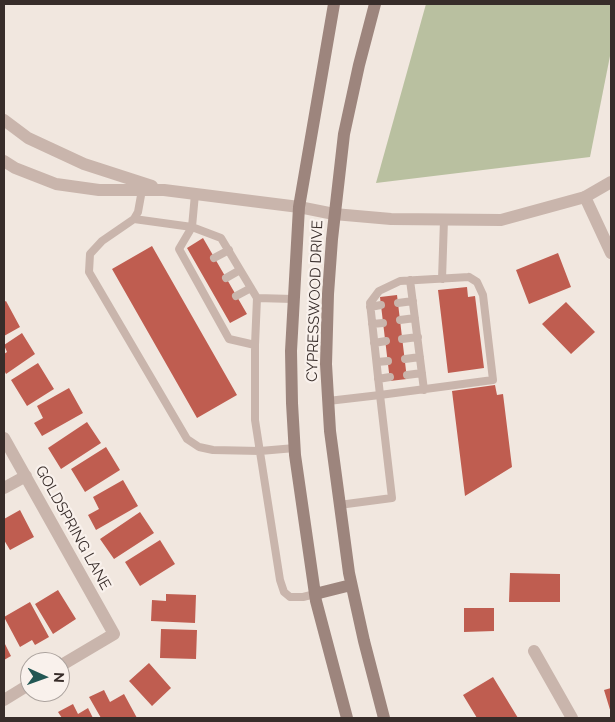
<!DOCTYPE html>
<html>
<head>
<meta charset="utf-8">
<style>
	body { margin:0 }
	#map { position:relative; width:615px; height:722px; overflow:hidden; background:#f1e7df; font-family:Raleway,sans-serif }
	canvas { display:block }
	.frame { position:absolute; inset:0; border:5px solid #382d2a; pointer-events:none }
	.north { position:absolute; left:20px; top:652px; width:50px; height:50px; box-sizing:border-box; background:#f9f1ec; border:1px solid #aca39e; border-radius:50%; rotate:92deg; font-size:14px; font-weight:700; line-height:20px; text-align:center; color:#382d2a }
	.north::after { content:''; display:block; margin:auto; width:18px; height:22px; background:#225754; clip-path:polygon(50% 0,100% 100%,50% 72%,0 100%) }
</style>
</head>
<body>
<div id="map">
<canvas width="615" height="722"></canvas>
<div class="frame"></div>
<div class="north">N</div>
</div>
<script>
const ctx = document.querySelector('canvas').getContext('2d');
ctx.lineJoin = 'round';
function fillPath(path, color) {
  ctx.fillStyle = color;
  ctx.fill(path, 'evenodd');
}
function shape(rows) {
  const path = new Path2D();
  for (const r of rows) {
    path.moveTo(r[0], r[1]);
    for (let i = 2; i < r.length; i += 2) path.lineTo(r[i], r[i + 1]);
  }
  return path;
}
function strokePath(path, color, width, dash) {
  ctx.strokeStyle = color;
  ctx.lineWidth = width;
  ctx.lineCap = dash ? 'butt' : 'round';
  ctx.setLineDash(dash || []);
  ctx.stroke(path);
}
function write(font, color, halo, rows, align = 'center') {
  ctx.font = font + ' Raleway,sans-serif';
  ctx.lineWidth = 4.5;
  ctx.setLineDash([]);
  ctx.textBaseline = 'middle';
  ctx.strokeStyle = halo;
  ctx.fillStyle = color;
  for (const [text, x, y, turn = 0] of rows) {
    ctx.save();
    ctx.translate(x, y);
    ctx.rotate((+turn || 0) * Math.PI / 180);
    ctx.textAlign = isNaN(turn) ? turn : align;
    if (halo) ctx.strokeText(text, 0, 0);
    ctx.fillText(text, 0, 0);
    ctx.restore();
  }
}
fillPath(shape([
	[426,4,611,4,611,51,590,157,376,183]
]), '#b9c0a0');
fillPath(shape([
	[203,238,247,314,230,323,187,248],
	[152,246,237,395,197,418,112,269],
	[558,253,571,287,529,304,516,270],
	[467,287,468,297,475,296,484,368,448,373,438,290],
	[397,295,407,379,390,381,380,297],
	[6,301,20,327,4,336,4,302],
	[566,302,595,332,571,354,542,324],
	[22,333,35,354,6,374,4,370,4,354,7,352,4,345],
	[38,363,54,389,27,406,11,380],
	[495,385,497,395,503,394,512,467,465,496,452,391],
	[69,388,83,413,42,436,34,423,43,418,37,406],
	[87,422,101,443,61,469,48,448],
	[106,447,120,470,85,492,71,469],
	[123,480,138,506,96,530,88,515,99,509,93,497],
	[20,510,34,537,10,550,4,540,4,519],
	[140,512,154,533,114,559,100,539],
	[160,540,175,564,140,586,125,562],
	[510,573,560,574,560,602,509,602],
	[58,590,76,619,53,634,35,604],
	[166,594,196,595,195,623,151,621,152,600,166,601],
	[30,602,49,637,35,645,32,640,20,647,4,617],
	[464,608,494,608,494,631,464,632],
	[161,629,197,630,196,659,160,658],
	[4,642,11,656,4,660],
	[149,663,171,688,152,706,129,681],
	[493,677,518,718,477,718,463,695],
	[611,688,611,713,604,690],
	[104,690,110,702,124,694,137,718,101,718,89,697],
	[73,704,78,714,88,708,93,718,62,718,58,712]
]), '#bf5d50');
strokePath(shape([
	[142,190,138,212,134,219,102,241,90,254,89,272,187,439,199,447,213,450,260,451,295,448],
	[195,194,192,227,221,238,257,298,293,299],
	[134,219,192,227,179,249,229,339,255,345],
	[214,258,229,250],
	[469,277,477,282,483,295,493,380,380,395,370,303,379,291,400,281,469,277],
	[226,278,240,270],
	[442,279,444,220],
	[410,280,424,390],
	[236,296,251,288],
	[257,298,255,345,255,420,280,580,284,592,290,597,303,597,315,594],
	[398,303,413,301],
	[370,307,381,305],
	[400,320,415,318],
	[372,324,383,323],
	[402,339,418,337],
	[374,343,386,341],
	[405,359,420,357],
	[377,362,388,361],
	[407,375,422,373],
	[378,379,390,377],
	[328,401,380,395,392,498,339,505]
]), '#c9b5ac', 8);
strokePath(shape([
	[585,197,611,253],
	[4,438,114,634,60,666],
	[4,488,26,476],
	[534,651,572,718],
	[4,700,30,684]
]), '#c9b5ac', 12);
strokePath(shape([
	[4,120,28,138,84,164,152,186],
	[4,161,15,168,56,184,99,190,164,190,299,207,334,214,391,219,501,220,585,197,611,182]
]), '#c9b5ac', 12);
strokePath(shape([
	[334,4,299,207,291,351,292,403,295,455,316,601,347,718],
	[375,4,359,65,344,134,332,239,328,294,326,364,330,431,349,573,364,641,384,718],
	[315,594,351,585]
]), '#9d857d', 12);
write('15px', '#382d2a', '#f9f1ec', [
	["CYPRESSWOOD DRIVE",315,301,-88],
	["GOLDSPRING LANE",73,528,61]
]);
</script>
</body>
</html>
